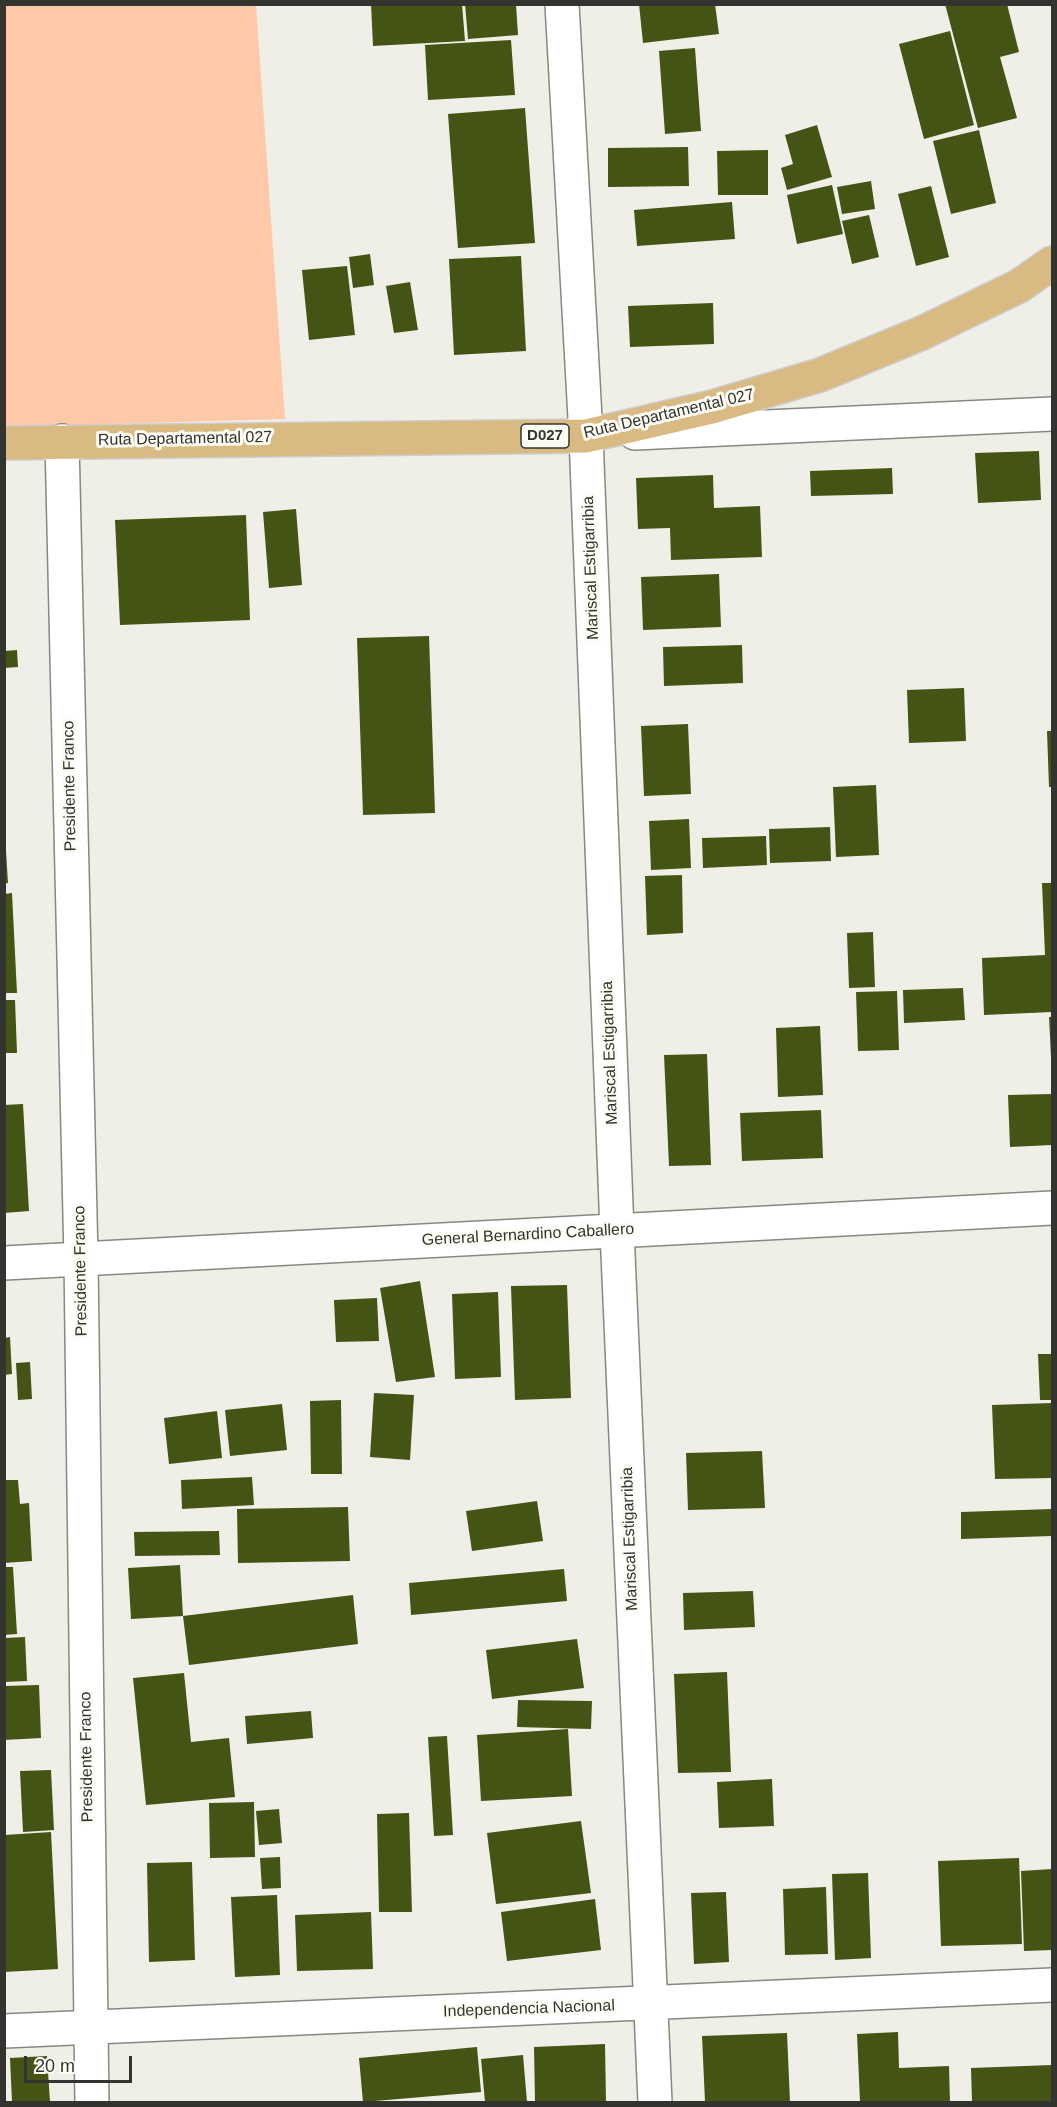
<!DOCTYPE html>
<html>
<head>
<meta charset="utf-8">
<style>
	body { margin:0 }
	#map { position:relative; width:1057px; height:2107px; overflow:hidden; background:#f0efe7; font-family:Helvetica,sans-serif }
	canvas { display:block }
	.frame { position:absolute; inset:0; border:6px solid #33332f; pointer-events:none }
	.scale { position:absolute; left:24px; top:2056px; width:108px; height:27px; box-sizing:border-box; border:3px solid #33332f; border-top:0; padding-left:8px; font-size:18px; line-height:21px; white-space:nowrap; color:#33332f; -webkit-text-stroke:4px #fdfcf4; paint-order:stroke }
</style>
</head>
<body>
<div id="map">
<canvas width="1057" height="2107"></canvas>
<div class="frame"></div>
<div class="scale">20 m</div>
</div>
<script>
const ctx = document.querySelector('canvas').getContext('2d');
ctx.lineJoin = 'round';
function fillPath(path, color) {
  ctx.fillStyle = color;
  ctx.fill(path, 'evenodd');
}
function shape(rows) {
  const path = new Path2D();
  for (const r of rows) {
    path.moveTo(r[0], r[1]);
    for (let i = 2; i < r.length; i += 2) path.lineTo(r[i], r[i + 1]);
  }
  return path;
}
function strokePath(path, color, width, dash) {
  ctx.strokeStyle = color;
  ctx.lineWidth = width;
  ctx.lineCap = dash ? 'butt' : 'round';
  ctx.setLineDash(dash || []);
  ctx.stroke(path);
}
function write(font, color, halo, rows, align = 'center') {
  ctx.font = font + ' Helvetica,sans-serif';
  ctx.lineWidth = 6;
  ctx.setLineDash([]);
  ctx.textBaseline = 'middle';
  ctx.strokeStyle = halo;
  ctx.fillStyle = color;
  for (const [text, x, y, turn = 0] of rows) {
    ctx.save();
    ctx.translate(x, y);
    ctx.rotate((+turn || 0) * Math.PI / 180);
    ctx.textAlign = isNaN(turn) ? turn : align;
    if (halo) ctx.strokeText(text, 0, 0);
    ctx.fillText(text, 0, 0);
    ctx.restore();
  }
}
fillPath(shape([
	[4,5,256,5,285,419,5,427]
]), '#fdc9a9');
fillPath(shape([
	[371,4,462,4,465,41,373,46],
	[465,4,516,4,518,35,468,39],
	[639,4,715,4,719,34,643,43],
	[945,4,1007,4,1019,52,1000,57,1017,118,978,128],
	[950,31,974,125,924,139,899,44],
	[511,40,515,95,428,100,425,45],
	[695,48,701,131,665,134,659,51],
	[525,108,535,243,458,248,448,114],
	[817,125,832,177,787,190,781,168,793,164,785,135],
	[979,130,996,203,951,214,933,141],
	[688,147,689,186,608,187,608,148],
	[768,150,768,195,718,195,717,151],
	[871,181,875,209,842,214,837,187],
	[832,185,843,234,797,244,787,195],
	[931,186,949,257,916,266,898,194],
	[732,202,735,239,637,246,634,210],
	[869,215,879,257,852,264,842,221],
	[370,254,374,285,353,288,349,257],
	[521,256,526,351,454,355,449,259],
	[347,266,355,335,309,340,302,270],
	[410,282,418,330,394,333,386,286],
	[713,303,714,344,630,347,628,306],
	[1039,451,1041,500,978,503,975,453],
	[892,468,893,494,811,496,810,471],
	[713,475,714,508,760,506,762,557,671,560,670,528,638,529,636,478],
	[296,509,302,585,269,588,263,512],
	[246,515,250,620,120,625,115,520],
	[719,574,721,627,643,630,641,577],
	[429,636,435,813,363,815,357,638],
	[742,645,743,683,664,686,663,647],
	[17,650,18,667,4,668,4,651],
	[964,688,966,741,909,743,907,690],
	[688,724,691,794,644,796,641,726],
	[1047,731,1052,731,1052,787,1049,787],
	[876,785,879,855,836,857,833,787],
	[689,819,691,868,651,870,649,821],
	[830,827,831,861,770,863,769,829],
	[766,836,767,865,703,868,702,838],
	[4,851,6,851,8,883,4,884],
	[682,875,683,933,647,935,645,876],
	[1042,883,1052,883,1052,1012,984,1015,982,958,1045,955],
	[12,893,17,993,4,993,4,894],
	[873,932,875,987,849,988,847,933],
	[963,988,965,1020,904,1023,903,990],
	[897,991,899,1050,858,1051,856,992],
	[4,1000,15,1000,17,1053,4,1053],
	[1049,1017,1052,1017,1052,1057,1051,1057],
	[820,1026,823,1095,778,1097,776,1028],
	[707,1054,711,1165,669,1166,664,1055],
	[1052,1094,1052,1145,1010,1147,1008,1095],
	[23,1104,29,1211,4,1213,4,1105],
	[821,1110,823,1158,742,1161,740,1113],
	[420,1281,435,1377,396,1382,380,1288],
	[567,1285,571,1398,515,1400,511,1286],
	[498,1292,501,1377,455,1379,452,1294],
	[377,1298,379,1341,336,1342,334,1300],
	[10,1337,12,1374,4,1375,4,1338],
	[1038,1354,1052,1354,1052,1400,1040,1400],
	[30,1362,32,1399,18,1400,16,1363],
	[374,1393,414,1395,410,1460,370,1457],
	[341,1400,342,1474,311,1474,310,1401],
	[1052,1403,1052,1478,995,1479,992,1405],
	[282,1404,287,1450,230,1456,225,1410],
	[217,1411,222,1458,169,1464,164,1418],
	[762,1451,765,1508,688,1510,686,1453],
	[252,1477,254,1505,182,1509,181,1480],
	[4,1480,18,1480,20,1504,29,1503,32,1561,4,1563],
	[537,1501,543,1541,472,1551,466,1511],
	[348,1507,350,1561,238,1563,237,1509],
	[1052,1509,1052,1536,961,1539,961,1512],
	[219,1531,220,1555,135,1556,134,1532],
	[180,1565,183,1616,131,1619,128,1568],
	[4,1567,13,1567,17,1634,4,1635],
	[564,1569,567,1601,411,1615,409,1583],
	[753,1591,755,1627,684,1630,683,1593],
	[353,1595,358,1644,189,1665,183,1616],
	[25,1637,27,1681,4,1682,4,1638],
	[577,1639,584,1688,492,1699,486,1650],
	[727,1672,731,1772,678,1773,674,1674],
	[184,1673,191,1742,229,1738,235,1797,146,1805,133,1678],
	[39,1685,41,1738,4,1740,4,1686],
	[518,1700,592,1701,591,1729,517,1727],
	[311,1711,313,1738,247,1744,245,1716],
	[568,1729,572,1796,481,1801,477,1735],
	[447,1736,453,1835,434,1836,428,1737],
	[51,1770,54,1830,23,1832,20,1771],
	[772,1779,774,1826,719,1828,717,1782],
	[254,1802,255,1857,210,1858,209,1803],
	[279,1809,282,1843,259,1845,256,1811],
	[409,1813,412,1912,379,1912,377,1814],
	[581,1821,591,1893,496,1904,487,1833],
	[51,1832,58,1969,4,1972,4,1835],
	[280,1857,281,1888,262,1889,260,1858],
	[1019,1858,1022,1944,941,1946,938,1861],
	[192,1862,195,1960,149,1962,147,1863],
	[1052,1869,1052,1950,1024,1951,1021,1871],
	[868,1873,871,1958,835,1960,832,1874],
	[826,1887,828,1954,785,1955,783,1889],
	[726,1892,729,1962,694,1964,691,1893],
	[277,1895,280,1975,235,1977,231,1897],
	[595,1899,601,1950,507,1961,501,1912],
	[371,1912,373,1969,297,1971,295,1915],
	[898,2032,899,2068,949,2066,950,2102,860,2102,857,2034],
	[787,2033,790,2102,705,2102,702,2036],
	[605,2044,606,2102,535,2102,534,2047],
	[477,2047,481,2092,363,2102,359,2058],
	[523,2055,527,2102,485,2102,481,2059],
	[47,2056,50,2102,12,2102,10,2058],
	[1052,2065,1052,2102,972,2102,971,2068]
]), '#445414');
const minor = shape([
	[562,4,586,436,617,1231,655,2102],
	[635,433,1052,414],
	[62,441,81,1259,92,2102],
	[4,1263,1052,1208],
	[4,2031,1052,1985]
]);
const major = shape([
	[4,443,586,436,712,407,820,375,922,333,1019,286,1052,263]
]);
strokePath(minor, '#888780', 36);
strokePath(major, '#cececd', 36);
strokePath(minor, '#fff', 33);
strokePath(major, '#daba83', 33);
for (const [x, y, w] of [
	[545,436,48]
]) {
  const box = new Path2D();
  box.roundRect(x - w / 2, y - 12, w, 24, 4.5);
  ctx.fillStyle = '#fdfcf4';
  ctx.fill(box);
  strokePath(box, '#33332f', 1.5);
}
write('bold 15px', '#33332f', null, [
	["D027",545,436]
]);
write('16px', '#33332f', '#fdfcf4', [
	["Ruta Departamental 027",669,414,-13],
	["Ruta Departamental 027",185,439,-1],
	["Mariscal Estigarribia",591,568,-92],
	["Presidente Franco",70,786,-91],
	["Mariscal Estigarribia",610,1053,-92],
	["General Bernardino Caballero",528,1235,-3],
	["Presidente Franco",81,1271,-91],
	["Mariscal Estigarribia",630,1539,-92],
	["Presidente Franco",87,1757,-91],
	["Independencia Nacional",529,2009,-2]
]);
</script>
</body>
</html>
